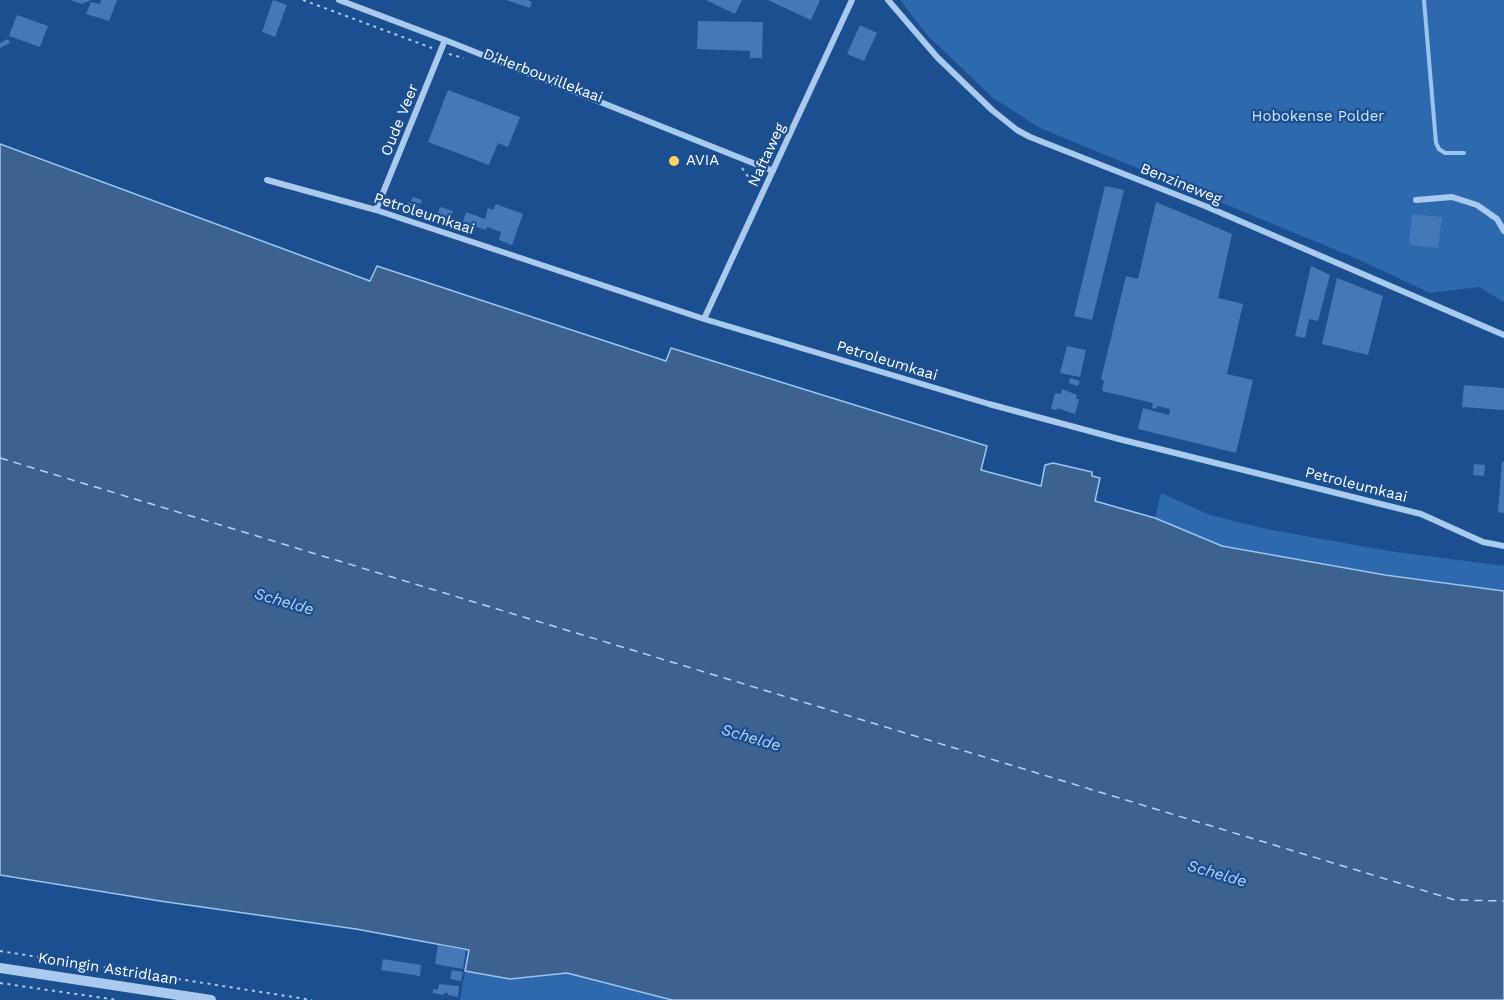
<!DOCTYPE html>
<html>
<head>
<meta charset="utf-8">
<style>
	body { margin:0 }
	canvas { display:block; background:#1b4f8f }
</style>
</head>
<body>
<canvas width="1504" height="1000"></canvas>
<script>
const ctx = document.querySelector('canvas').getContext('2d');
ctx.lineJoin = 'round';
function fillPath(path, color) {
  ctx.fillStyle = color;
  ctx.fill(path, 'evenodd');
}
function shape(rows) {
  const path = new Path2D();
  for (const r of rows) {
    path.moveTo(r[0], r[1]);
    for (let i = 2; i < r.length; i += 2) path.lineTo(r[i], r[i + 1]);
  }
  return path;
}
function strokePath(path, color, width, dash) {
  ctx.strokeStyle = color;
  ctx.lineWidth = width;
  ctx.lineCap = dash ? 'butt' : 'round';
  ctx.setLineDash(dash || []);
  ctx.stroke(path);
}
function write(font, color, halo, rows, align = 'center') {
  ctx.font = font + ' "Work Sans",sans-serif';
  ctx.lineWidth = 4.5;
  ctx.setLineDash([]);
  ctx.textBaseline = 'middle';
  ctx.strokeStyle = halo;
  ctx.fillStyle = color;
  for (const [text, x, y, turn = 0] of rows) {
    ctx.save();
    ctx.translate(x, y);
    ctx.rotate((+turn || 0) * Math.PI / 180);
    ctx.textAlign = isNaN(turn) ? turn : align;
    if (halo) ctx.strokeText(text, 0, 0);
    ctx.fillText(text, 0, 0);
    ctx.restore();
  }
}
fillPath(shape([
	[900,0,1504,0,1504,302,1479,287,1430,293,1353,257,1040,128,992,97,926,34],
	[1161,493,1210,515,1266,529,1389,551,1504,566,1504,591,1385,575,1222,546,1155,518],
	[465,971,510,979,567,973,672,1000,460,1000]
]), '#2e69ad');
const water = shape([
	[0,144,370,281,377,266,666,361,671,348,987,446,981,470,1041,486,1045,465,1053,463,1092,472,1092,476,1100,478,1095,501,1155,518,1222,546,1385,575,1504,591,1504,1000,672,1000,567,973,510,979,465,971,469,950,356,929,160,901,0,875,0,144]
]);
fillPath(water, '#3c6290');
strokePath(water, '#9cc4f0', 1.5);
strokePath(shape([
	[1424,0,1436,143,1439,149,1445,153,1464,153]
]), '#9cc4f0', 4);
strokePath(shape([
	[0,458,1455,900,1504,901]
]), '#b5d3f5', 1.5, [8, 6]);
fillPath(shape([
	[70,0,91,0,82,4],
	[101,0,117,0,109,21,86,14,91,2,100,4],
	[273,0,287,5,275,37,262,32],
	[506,0,527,0,532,2,530,8],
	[706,0,742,0,735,14],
	[768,0,820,0,811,20],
	[17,15,48,26,40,47,9,36],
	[698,21,763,22,762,58,750,58,750,51,697,49],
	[860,25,877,33,864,61,847,54],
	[8,39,10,43,0,48,0,43],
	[448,90,520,117,508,147,498,143,489,165,428,142],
	[1105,186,1124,190,1092,320,1074,316],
	[413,197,422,200,421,204,411,201],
	[408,202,420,207,418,211,406,207],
	[1156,202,1232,234,1218,298,1243,304,1227,374,1253,380,1236,453,1138,429,1143,408,1169,415,1170,409,1157,406,1156,409,1152,408,1153,403,1102,391,1104,381,1101,379,1126,276,1138,279],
	[496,204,523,214,512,245,499,240,501,232,487,227,486,230,463,222,466,212,485,219,488,208,493,210],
	[440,207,453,211,449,223,436,219],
	[1412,214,1442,217,1438,248,1409,245],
	[1311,266,1330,275,1318,321,1309,319,1305,338,1295,336],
	[1337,278,1383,296,1368,355,1322,344],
	[1067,346,1086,350,1080,377,1060,373],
	[1070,378,1080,381,1078,386,1069,383],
	[1464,385,1504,388,1504,410,1462,407],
	[1062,389,1077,395,1076,399,1079,399,1075,414,1057,408,1057,410,1051,409,1055,393,1061,394],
	[1502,462,1504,462,1504,513,1498,512],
	[1474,464,1485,465,1484,476,1473,475],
	[438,945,466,950,463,969,435,964],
	[383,959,421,965,420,976,381,970],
	[452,970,463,972,461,981,450,979],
	[439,984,459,986,458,997,448,995,448,993,444,993,444,995,433,993,433,989,438,990]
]), '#4478b7');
strokePath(shape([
	[303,0,432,48],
	[449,54,464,58],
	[742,168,751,181,756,183],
	[0,951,312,1000],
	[0,983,117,1000]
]), '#a9c9ee', 2, [3, 4.5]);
strokePath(shape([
	[339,0,445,40,773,171],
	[888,0,937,57,992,110,1017,130,1030,137,1205,206,1504,335],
	[267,180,376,210,704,319,989,404,1119,439,1421,514,1483,542,1504,546],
	[1416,200,1452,197,1477,205,1497,219,1504,231],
	[376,210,445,40],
	[704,319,852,0]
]), '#a9c9ee', 6);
strokePath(shape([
	[0,968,211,1000]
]), '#a9c9ee', 10);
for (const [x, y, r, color] of [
	[674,161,6,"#ffd166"]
]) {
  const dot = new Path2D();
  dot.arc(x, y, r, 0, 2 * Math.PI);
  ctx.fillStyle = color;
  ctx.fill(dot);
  strokePath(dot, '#1b4f8f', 2);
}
write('15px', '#fff', '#1b4f8f', [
	["D'Herbouvillekaai",543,76,21],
	["Oude Veer",400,120,-68],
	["Naftaweg",767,155,-65],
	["Benzineweg",1181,184,22],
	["Petroleumkaai",424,214,18],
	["Petroleumkaai",887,361,17],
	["Petroleumkaai",1356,485,14],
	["Koningin Astridlaan",108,969,9]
]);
write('15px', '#cfe3fa', '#1b4f8f', [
	["Hobokense Polder",1318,117]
]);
write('15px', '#fff', '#1b4f8f', [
	["AVIA",686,161]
], 'left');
write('italic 16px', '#b5d3f5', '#1b4f8f', [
	["Schelde",284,602,16],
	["Schelde",751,738,16],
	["Schelde",1217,874,16]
]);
</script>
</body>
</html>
